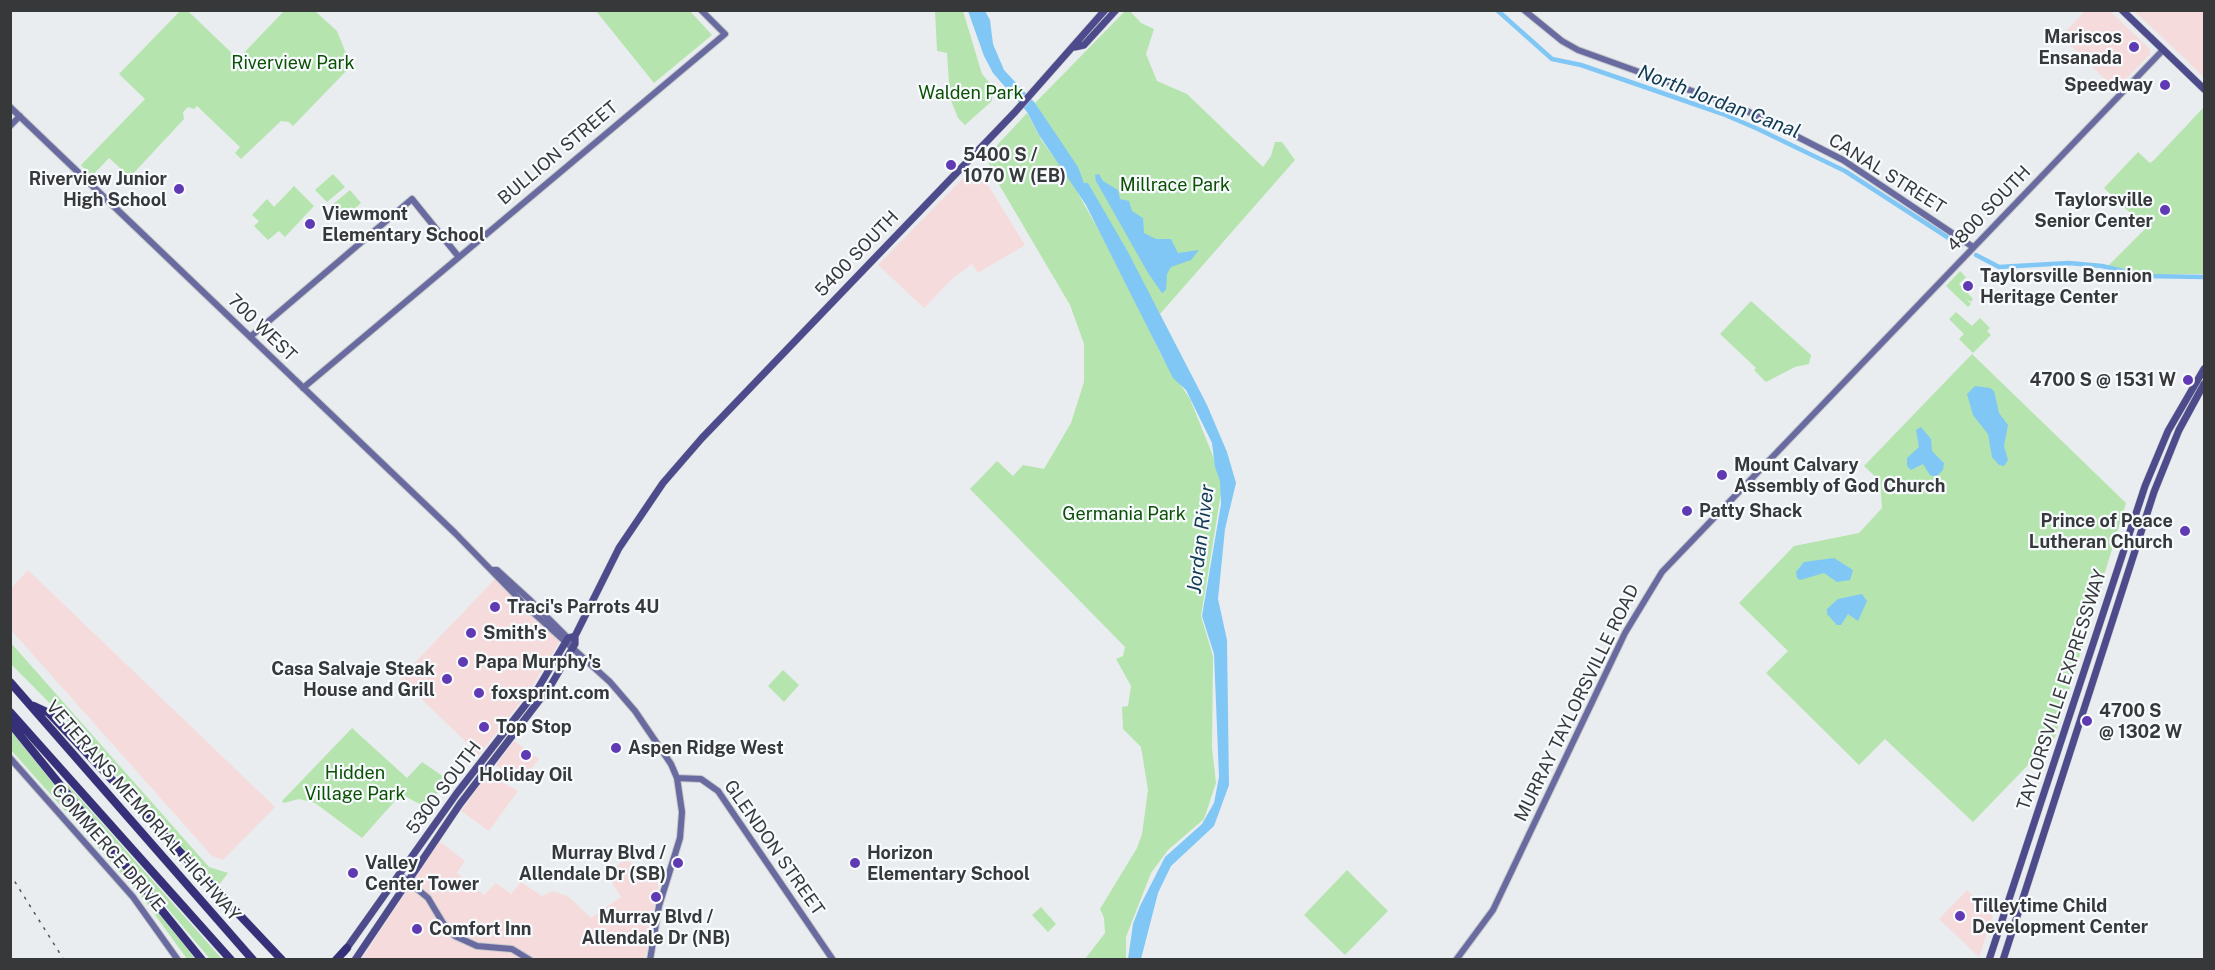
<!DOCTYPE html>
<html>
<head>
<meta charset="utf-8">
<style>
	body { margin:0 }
	#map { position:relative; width:2215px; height:970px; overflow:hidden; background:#eaedf0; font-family:"Public Sans",sans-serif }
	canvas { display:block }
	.frame { position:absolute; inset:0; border:12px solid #373839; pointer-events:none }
</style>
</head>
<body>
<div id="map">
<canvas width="2215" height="970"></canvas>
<div class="frame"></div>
</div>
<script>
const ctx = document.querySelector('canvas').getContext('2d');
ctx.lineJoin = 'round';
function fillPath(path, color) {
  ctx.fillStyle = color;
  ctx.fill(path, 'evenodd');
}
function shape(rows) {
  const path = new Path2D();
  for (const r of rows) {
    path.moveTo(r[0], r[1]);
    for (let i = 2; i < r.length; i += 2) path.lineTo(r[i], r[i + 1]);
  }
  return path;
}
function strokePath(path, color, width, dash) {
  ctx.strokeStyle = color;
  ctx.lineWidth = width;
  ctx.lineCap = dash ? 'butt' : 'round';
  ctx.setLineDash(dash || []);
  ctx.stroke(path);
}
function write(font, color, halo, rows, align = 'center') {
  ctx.font = font + ' "Public Sans",sans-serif';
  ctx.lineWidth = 4.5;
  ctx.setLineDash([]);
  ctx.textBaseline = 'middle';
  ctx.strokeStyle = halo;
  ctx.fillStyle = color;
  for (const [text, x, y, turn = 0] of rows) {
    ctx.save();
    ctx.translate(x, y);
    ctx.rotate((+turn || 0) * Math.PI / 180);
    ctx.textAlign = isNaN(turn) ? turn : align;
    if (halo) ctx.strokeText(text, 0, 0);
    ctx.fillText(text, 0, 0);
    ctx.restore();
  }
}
fillPath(shape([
	[2085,11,2110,11,2150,49,2150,54,2116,90,2061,36],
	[2134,11,2204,11,2204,78,2182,56],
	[973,172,983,177,1025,245,978,273,972,264,952,279,924,308,878,265,966,175],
	[28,570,275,807,223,860,212,856,11,630,11,588],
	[496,578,560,641,530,690,479,755,400,678],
	[514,741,539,759,520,783,496,765],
	[488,774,518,791,489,831,461,811],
	[439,841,465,861,457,873,484,895,496,883,511,894,521,882,542,896,552,891,568,896,591,918,621,897,607,875,621,862,628,861,659,882,645,959,361,960],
	[1967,890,1993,916,1979,957,1939,919]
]), '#f6dbdc');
fillPath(shape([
	[180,11,188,11,238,59,284,11,315,11,337,31,351,66,293,126,289,122,281,121,241,159,235,153,240,147,197,106,194,109,188,107,183,112,184,119,130,177,109,158,91,177,81,165,145,99,119,74],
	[596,11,690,11,712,35,654,83],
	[935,11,963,11,982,74,993,87,992,101,965,125,958,118,950,98,947,53,937,51],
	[1125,11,1130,11,1141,23,1154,29,1146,54,1157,81,1187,94,1263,167,1271,156,1275,142,1282,142,1295,160,1160,314,1088,183,1084,183,1035,103],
	[2204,107,2204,274,2143,274,2108,266,2146,228,2104,188,2138,152,2150,163,2154,160],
	[1027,113,1042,141,1071,181,1119,266,1162,357,1190,399,1223,481,1201,616,1213,656,1212,748,1216,783,1204,819,1168,850,1151,873,1126,937,1126,959,1085,959,1105,933,1104,918,1100,909,1137,848,1142,834,1148,790,1141,747,1123,729,1122,707,1128,706,1131,686,1116,659,1123,656,1125,647,970,489,997,461,1013,476,1023,465,1044,469,1071,423,1084,382,1084,344,1070,305,991,171,987,156],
	[333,174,345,187,327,202,315,190],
	[294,186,314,206,285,237,279,231,268,240,254,226,259,221,252,215,267,199,274,207],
	[350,190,361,203,344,218,332,205],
	[1960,271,1966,277,1959,284,1973,299,1971,302,1966,299,1971,304,1968,307,1946,286],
	[1751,301,1811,355,1809,364,1795,367,1766,382,1754,370,1756,368,1720,334],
	[1956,312,1972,326,1980,318,1990,328,1987,331,1991,335,1973,353,1959,339,1964,334,1949,319],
	[1972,354,2126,503,2055,737,1973,822,1885,739,1859,765,1766,673,1788,651,1739,603,1794,546,1859,533,1882,508,1880,481,1864,466],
	[11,643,209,867,228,873,218,886,98,756,92,746,11,664],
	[783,670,799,685,784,702,768,686],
	[352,728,407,778,422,762,447,779,427,808,401,794,362,838,315,803,299,799,284,803,282,801],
	[10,730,178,935,195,959,187,959,142,897,11,750],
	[68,785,222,959,210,959,66,787],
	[1347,870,1388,911,1345,955,1304,915],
	[1041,907,1056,924,1048,932,1032,915]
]), '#b5e4ae');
fillPath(shape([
	[968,11,985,11,990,20,993,44,1004,70,1035,103,1078,167,1084,183,1088,183,1128,252,1207,405,1227,452,1236,483,1225,529,1218,599,1227,640,1229,785,1214,826,1171,866,1158,893,1141,959,1128,959,1133,924,1140,906,1165,857,1202,824,1214,803,1219,777,1214,654,1202,616,1221,504,1220,481,1215,467,1212,443,1186,390,1173,378,1086,205,1039,135,1027,112,993,73,984,56],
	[1099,174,1103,181,1118,190,1120,199,1129,201,1132,211,1143,218,1144,233,1156,239,1171,239,1178,253,1199,250,1191,260,1171,267,1167,274,1166,290,1162,293,1148,273,1096,181,1095,175],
	[1975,386,1990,388,1994,391,1999,413,2008,425,2004,446,2008,460,2004,466,1999,465,1992,457,1988,434,1973,415,1967,394],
	[1921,427,1931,439,1932,451,1944,463,1943,470,1936,477,1930,475,1923,464,1911,470,1907,466,1907,458,1919,447,1916,430],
	[1834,558,1853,570,1850,580,1837,582,1824,573,1800,580,1797,578,1796,572,1804,562],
	[1862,594,1867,601,1858,621,1848,614,1841,625,1837,625,1827,614,1827,609,1838,599]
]), '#80c7f5');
strokePath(shape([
	[1497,10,1552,59,1581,65,1723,114,1758,129,1845,171,1961,246],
	[1976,255,1999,267,2069,263,2102,266,2143,276,2204,277]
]), '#80c7f5', 4.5);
const secondary = shape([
	[1524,10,1562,41,1578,50,1745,110,1843,160,1973,247],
	[10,107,455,533,526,606,610,682,635,711,671,764,677,778,682,812,680,838,659,906,650,960],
	[10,126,20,116],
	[250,337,412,199,458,256],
	[303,388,725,34,701,10],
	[493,570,497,570,531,601,570,640],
	[10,758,133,897,178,960],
	[677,778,701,779,718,791,833,960],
	[399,874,428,898,443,923,455,936,477,946,512,949,530,960],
	[1456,960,1493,910,1625,633,1662,572,2163,50]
]);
const primary = shape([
	[2122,10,2204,89],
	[1075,47,1084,45,1116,10],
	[344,952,457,793,537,690,568,638,575,636],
	[355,960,460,804,551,685,575,644,575,636,619,548,663,483,702,438,1015,112,1105,10],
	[1989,960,2145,486,2168,431,2204,369],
	[2003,960,2154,492,2179,430,2204,384]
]);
const highway = shape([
	[10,682,253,960],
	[34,706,49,713,282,960],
	[10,712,231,960],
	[10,723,202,960],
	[336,960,347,948]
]);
strokePath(secondary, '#c6c9cb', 8);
strokePath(primary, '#c6c9cb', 8);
strokePath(highway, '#c6c9cb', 9);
strokePath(secondary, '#696a9f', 6);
strokePath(primary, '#4d4b8b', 7);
strokePath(highway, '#362f79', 8);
strokePath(shape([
	[10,874,64,960]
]), '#555657', 1.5, [3, 6]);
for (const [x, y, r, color] of [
	[2134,47,6,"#603ab2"],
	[2165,85,6,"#603ab2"],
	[951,165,6,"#603ab2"],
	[179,189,6,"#603ab2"],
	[2165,210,6,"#603ab2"],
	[310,224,6,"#603ab2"],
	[1968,286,6,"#603ab2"],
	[2188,380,6,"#603ab2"],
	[1722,475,6,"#603ab2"],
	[1687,511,6,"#603ab2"],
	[2185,531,6,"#603ab2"],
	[495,607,6,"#603ab2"],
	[471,633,6,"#603ab2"],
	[463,662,6,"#603ab2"],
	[447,679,6,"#603ab2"],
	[479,693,6,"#603ab2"],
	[2087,721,6,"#603ab2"],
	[484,727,6,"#603ab2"],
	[616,748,6,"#603ab2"],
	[526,755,6,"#603ab2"],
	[678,863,6,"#603ab2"],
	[855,863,6,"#603ab2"],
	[353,873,6,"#603ab2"],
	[656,897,6,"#603ab2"],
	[1960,916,6,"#603ab2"],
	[417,929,6,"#603ab2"]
]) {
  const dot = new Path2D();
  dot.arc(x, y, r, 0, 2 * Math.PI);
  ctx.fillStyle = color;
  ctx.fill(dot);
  strokePath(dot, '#f7fbfe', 2);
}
write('bold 18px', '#373839', '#f7fbfe', [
	["Mariscos",2122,37,"right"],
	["Ensanada",2122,58,"right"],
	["Speedway",2153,85,"right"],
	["5400 S /",963,155],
	["1070 W (EB)",963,176],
	["Riverview Junior",167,179,"right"],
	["High School",167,200,"right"],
	["Taylorsville",2153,200,"right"],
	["Senior Center",2153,221,"right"],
	["Viewmont",322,214],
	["Elementary School",322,235],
	["Taylorsville Bennion",1980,276],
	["Heritage Center",1980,297],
	["4700 S @ 1531 W",2176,380,"right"],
	["Mount Calvary",1734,465],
	["Assembly of God Church",1734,486],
	["Patty Shack",1699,511],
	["Prince of Peace",2173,521,"right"],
	["Lutheran Church",2173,542,"right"],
	["Traci's Parrots 4U",507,607],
	["Smith's",483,633],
	["Papa Murphy's",475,662],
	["Casa Salvaje Steak",435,669,"right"],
	["House and Grill",435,690,"right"],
	["foxsprint.com",491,693],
	["4700 S",2099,711],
	["@ 1302 W",2099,732],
	["Top Stop",496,727],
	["Aspen Ridge West",628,748],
	["Holiday Oil",526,775,"center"],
	["Murray Blvd /",666,853,"right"],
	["Allendale Dr (SB)",666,874,"right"],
	["Horizon",867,853],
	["Elementary School",867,874],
	["Valley",365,863],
	["Center Tower",365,884],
	["Tilleytime Child",1972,906],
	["Development Center",1972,927],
	["Murray Blvd /",656,917,"center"],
	["Allendale Dr (NB)",656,938,"center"],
	["Comfort Inn",429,929]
], 'left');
write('18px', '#0c5004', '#f7fbfe', [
	["Riverview Park",293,63],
	["Walden Park",971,93],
	["Millrace Park",1175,185],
	["Germania Park",1124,514],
	["Hidden",355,773],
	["Village Park",355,794]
]);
write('18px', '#373839', '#f7fbfe', [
	["BULLION STREET",558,153,-40],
	["CANAL STREET",1887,174,32],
	["4800 SOUTH",1989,209,-46],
	["5400 SOUTH",857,254,-46],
	["700 WEST",262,328,44],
	["TAYLORSVILLE EXPRESSWAY",2062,690,-72],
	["MURRAY TAYLORSVILLE ROAD",1577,703,-64],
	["5300 SOUTH",444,788,-53],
	["VETERANS MEMORIAL HIGHWAY",143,811,49],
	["COMMERCE DRIVE",108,848,49],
	["GLENDON STREET",774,848,55]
]);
write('italic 20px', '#123a52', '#f7fbfe', [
	["North Jordan Canal",1719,102,21],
	["Jordan River",1201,539,-83]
]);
</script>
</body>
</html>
